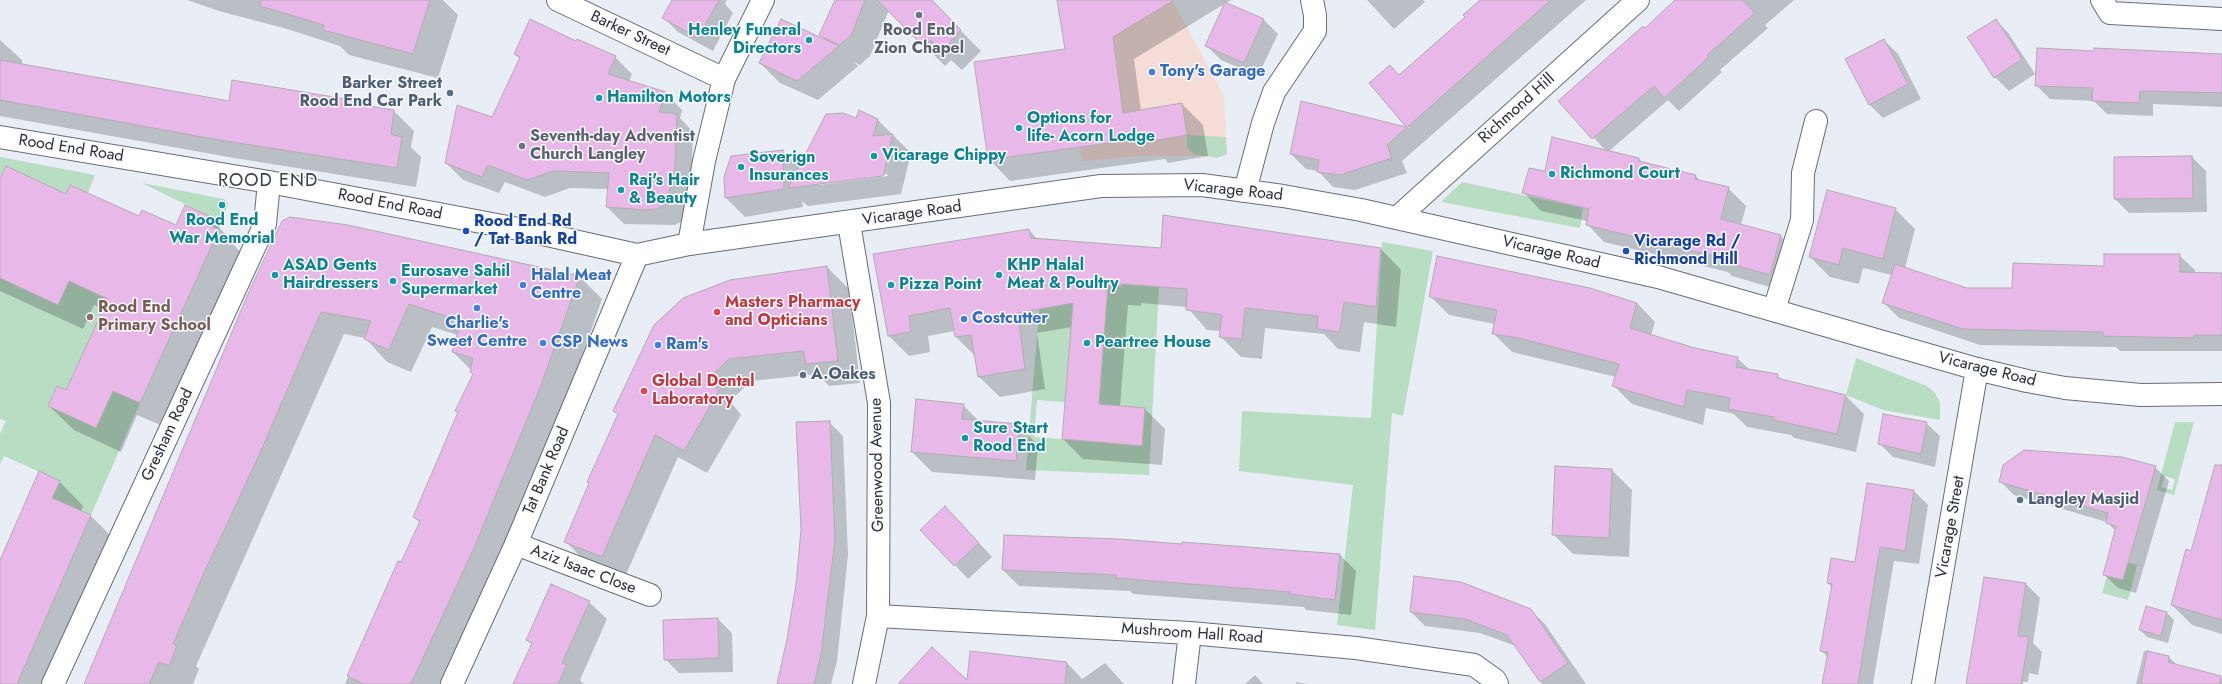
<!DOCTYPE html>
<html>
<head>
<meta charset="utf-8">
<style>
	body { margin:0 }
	canvas { display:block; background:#e9edf6 }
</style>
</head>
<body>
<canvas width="2222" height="684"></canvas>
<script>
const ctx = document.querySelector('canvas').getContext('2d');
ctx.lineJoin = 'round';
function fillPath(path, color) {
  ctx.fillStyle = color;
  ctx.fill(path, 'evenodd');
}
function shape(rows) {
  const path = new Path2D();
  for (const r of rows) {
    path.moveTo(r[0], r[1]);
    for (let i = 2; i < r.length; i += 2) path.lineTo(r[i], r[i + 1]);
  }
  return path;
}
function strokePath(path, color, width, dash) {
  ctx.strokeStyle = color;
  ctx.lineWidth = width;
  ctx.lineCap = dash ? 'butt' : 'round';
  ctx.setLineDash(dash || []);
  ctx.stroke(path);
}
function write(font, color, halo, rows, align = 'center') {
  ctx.font = font + ' Jost,sans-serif';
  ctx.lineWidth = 3;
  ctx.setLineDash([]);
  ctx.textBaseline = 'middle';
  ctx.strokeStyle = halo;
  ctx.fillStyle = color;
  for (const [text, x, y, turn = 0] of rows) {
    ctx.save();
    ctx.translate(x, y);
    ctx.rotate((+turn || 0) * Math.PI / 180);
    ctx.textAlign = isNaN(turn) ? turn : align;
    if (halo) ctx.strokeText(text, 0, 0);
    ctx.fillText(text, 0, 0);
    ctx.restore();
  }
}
fillPath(shape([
	[1065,0,1172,0,1224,96,1227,154,1202,156,1141,156,1082,161,1058,4]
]), '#f6dcd7');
fillPath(shape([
	[1187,135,1226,137,1227,154,1217,158,1194,154,1187,148],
	[0,157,95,175,88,193,71,185,66,194,6,166,0,179],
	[1462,182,1583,208,1580,228,1441,202],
	[142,183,224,199,228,204,219,230,205,223,209,216],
	[1045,238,1067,241,1075,281,1065,402,1037,400,1034,437,1142,445,1145,408,1099,404,1108,285,1121,286,1124,245,1161,249,1149,475,1026,470],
	[1382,242,1433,251,1403,416,1392,413,1375,630,1337,625,1353,485,1239,471,1242,411,1371,418],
	[0,278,58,305,69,281,108,299,66,390,57,386,48,406,96,428,108,403,98,384,140,403,91,515,52,498,60,481,4,456,0,465,0,434,6,421,0,419],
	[1856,358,1927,386,1935,393,1940,403,1940,420,1883,410,1846,395],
	[2175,422,2194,422,2174,495,2157,490],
	[2165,476,2175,479,2172,490,2161,487],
	[2112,558,2137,565,2128,600,2102,593]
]), '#b8ddc3');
fillPath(shape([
	[187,0,443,0,458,15,438,78,349,55,340,46,287,29,219,11],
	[673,0,727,0,725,4,733,13,713,51,678,32,664,18],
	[836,0,930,0,981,51,962,70,951,60,945,66,889,10,870,56,860,65,854,62,858,66,818,100,780,83,760,63,827,41,820,35],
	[1067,0,1231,0,1226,3,1264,20,1278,34,1258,76,1221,60,1207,46,1226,3,1134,59,1141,111,1182,104,1203,125,1208,156,1168,163,1165,159,1010,181,989,159,1066,50],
	[1367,0,1423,0,1425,2,1394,29],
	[1481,0,1586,0,1402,161,1407,173,1355,190,1333,187,1318,171,1306,169,1291,154,1301,102,1409,128,1370,83,1399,76,1467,17],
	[1676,0,1794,0,1765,25,1768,28,1720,70,1722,72,1679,111,1668,100,1608,152,1639,159,1643,163,1696,176,1701,182,1728,188,1746,206,1741,225,1781,236,1798,254,1787,292,1732,276,1728,272,1604,242,1587,224,1587,221,1541,211,1524,193,1546,173,1606,151,1560,101,1645,29],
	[1996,20,2009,34,2035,74,2009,91,1995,77,1969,38],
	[0,40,22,60,22,65,229,102,352,101,355,105,394,111,414,131,411,147,421,157,416,187,234,158,0,116],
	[1884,40,1898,54,1921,99,1883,118,1869,104],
	[576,42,615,57,632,74,629,82,666,93,682,110,680,118,693,132,691,185,682,221,675,225,624,224,607,207,609,189,570,188,545,197,505,182,499,193,463,180,446,163,492,118,520,59,515,54],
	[2095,52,2222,56,2222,107,2153,104,2153,116,2107,114,2094,101,2050,99,2036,85],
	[860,112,878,120,911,153,901,194,808,206,802,201,803,207,745,217,726,198,725,178,782,151,800,168,857,119],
	[887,174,888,176,819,185,819,183],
	[2192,157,2206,171,2207,212,2129,213,2115,199,2115,158],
	[0,181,67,195,176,227,208,217,233,241,232,243,243,255,165,427,137,415,121,452,74,430,49,406,67,391,104,310,94,305,83,329,0,291],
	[1895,209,1915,229,1905,268,1967,289,2013,289,2105,267,2179,255,2195,270,2195,274,2222,274,2222,351,2120,351,2116,347,1980,345,1899,318,1883,302,1892,275,1863,268,1859,284,1830,277,1810,257],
	[348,226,580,277,602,299,563,411,444,684,345,684,399,562,402,563,420,523,414,517,458,413,456,411,473,375,471,370,453,352,458,335,432,327,411,372,387,362,365,338,344,334,196,666,199,669,193,684,85,684],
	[1029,230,1038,240,1162,249,1381,249,1401,270,1396,327,1364,322,1360,352,1338,349,1324,334,1265,328,1262,359,1241,357,1221,337,1221,331,1207,330,1187,307,1141,303,1141,306,1128,305,1120,407,1145,409,1165,429,1162,465,1083,459,1063,439,1072,327,1037,333,1045,389,1000,397,979,377,976,357,956,337,955,331,928,336,930,352,909,356,889,336,874,254],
	[827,267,849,289,860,383,829,386,818,374,751,381,730,401,741,415,707,473,678,457,624,579,588,564,565,541,618,415,614,411],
	[1430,296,1637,303,1655,322,1651,335,1695,349,1737,358,1750,370,1777,375,1783,381,1846,396,1864,414,1856,452,1794,438,1791,435,1747,427,1734,414,1706,408,1703,425,1632,404,1614,386,1616,377,1512,352,1493,333,1495,324,1449,315],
	[963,405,980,422,1018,425,1038,445,1035,480,932,472,912,452],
	[829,422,843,436,848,555,837,661,831,684,778,684,788,639],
	[1926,423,1940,436,1935,467,1893,457,1879,443],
	[1556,467,1612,470,1632,490,1629,557,1573,554,1553,534],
	[2155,467,2169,481,2136,593,2118,588,2104,574,2116,532,2107,522,2014,495,2000,481],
	[2222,475,2222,634,2192,625,2172,605],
	[60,482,83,506,81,512,91,516,115,540,51,684,0,684,0,565],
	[1868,484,1914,491,1928,505,1919,564,1894,561,1873,684,1823,684,1828,657,1821,651,1832,588,1828,583,1856,563],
	[959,521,992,557,968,579,955,565],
	[1340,555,1356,571,1351,615,1306,610,1304,607,1133,594,1130,591,1019,586,1003,570],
	[2026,584,2040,598,2033,643,2042,652,2038,675,2029,673,2028,682,2023,682,2023,684,1968,684],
	[589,602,607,619,580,680,584,684,515,684,532,645,527,640],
	[2146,607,2167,613,2174,620,2168,643,2147,637,2140,630],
	[1530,610,1545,624,1586,684,1542,684,1516,646,1480,633,1425,626,1411,612],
	[718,619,732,633,733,672,679,673,665,659],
	[2144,651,2169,657,2178,666,2222,678,2222,684,2136,684],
	[1067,663,1082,679,1105,663,1124,684,900,684,967,682],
	[1255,675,1263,684,1245,684],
	[1296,682,1307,684,1296,684]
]), '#0003');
const building = shape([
	[261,0,430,0,413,54,323,30,324,25,260,6,261,0],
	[672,0,719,0,698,38,662,18,672,0],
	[835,0,865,0,851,36,839,45,819,35,835,0],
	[877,0,932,0,961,30,941,51,931,40,924,47,877,0],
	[1057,0,1174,0,1113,37,1123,113,1182,103,1187,135,1146,142,1145,138,988,160,974,62,1065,49,1057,0],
	[1480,0,1551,0,1387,145,1392,158,1340,175,1317,172,1319,160,1290,154,1301,101,1406,127,1369,83,1390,65,1399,75,1465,17,1463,15,1480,0],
	[1675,0,1743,0,1755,13,1707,55,1709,57,1664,98,1654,86,1592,139,1558,101,1643,26,1645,28,1675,0],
	[1225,2,1264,19,1244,63,1205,46,1225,2],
	[530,19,576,41,577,39,616,56,608,74,666,92,659,112,677,114,675,168,666,204,657,209,645,210,606,207,609,173,553,171,527,180,488,165,482,177,445,163,457,105,492,117,520,57,514,54,530,19],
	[781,19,839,46,797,81,759,63,781,19],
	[1996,19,2022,59,1994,78,1967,37,1996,19],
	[1884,39,1908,84,1869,105,1845,59,1884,39],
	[2037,48,2094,51,2094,48,2222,54,2222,93,2140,91,2139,103,2092,101,2093,88,2035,86,2037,48],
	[0,60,229,101,232,80,352,100,352,103,394,110,391,134,402,137,397,168,213,139,0,100,0,60],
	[859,110,878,119,873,136,893,134,883,176,788,188,826,114,843,113,856,118,859,110],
	[1552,137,1639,158,1639,161,1696,175,1695,179,1729,187,1721,219,1781,235,1770,275,1713,259,1714,256,1586,225,1589,209,1522,193,1529,168,1545,171,1552,137],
	[783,150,784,189,725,198,724,177,731,156,783,150],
	[2192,156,2193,198,2114,199,2114,157,2192,156],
	[6,166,66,194,70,185,139,216,142,210,176,225,185,205,209,216,205,223,219,230,140,403,113,391,96,428,48,406,57,386,66,390,108,299,69,281,58,305,0,278,0,179,6,166],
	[1827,190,1896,208,1883,259,1843,248,1839,265,1809,257,1827,190],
	[1163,215,1381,248,1376,307,1344,302,1340,332,1317,329,1318,316,1245,308,1242,339,1219,337,1222,315,1186,310,1187,289,1121,284,1121,286,1108,285,1099,404,1145,408,1142,446,1062,439,1073,303,1018,313,1025,369,978,377,971,335,955,337,950,308,909,316,911,332,888,336,873,254,1029,229,1031,238,1161,248,1163,215],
	[290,217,348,225,580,276,540,388,474,548,411,684,364,684,347,676,398,561,401,562,420,521,413,517,458,412,455,411,473,374,470,372,473,358,452,352,461,321,409,304,389,350,364,339,371,321,321,312,260,453,204,573,173,644,177,646,169,666,159,662,149,684,84,684,248,294,282,221,290,217],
	[2104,254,2180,254,2180,272,2222,273,2222,335,2194,335,2194,338,2103,336,2103,332,1963,329,1882,303,1895,264,1967,288,2012,288,2013,263,2104,266,2104,254],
	[1437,256,1590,288,1637,303,1630,328,1695,348,1738,357,1736,367,1778,374,1777,378,1846,395,1837,434,1774,420,1774,417,1728,409,1730,398,1687,390,1684,407,1612,386,1619,364,1519,338,1492,334,1497,310,1429,297,1437,256],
	[827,266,838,361,806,364,803,351,729,359,709,378,719,391,684,451,655,435,602,557,564,542,589,483,587,482,618,414,613,411,654,325,683,298,730,280,827,266],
	[916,399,964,404,962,419,1019,424,1016,461,911,452,916,399],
	[1883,414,1927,422,1921,454,1878,444,1883,414],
	[830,421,835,540,822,646,823,646,814,684,777,684,787,639,796,584,801,530,796,422,830,421],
	[2024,450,2122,457,2156,466,2123,580,2103,575,2116,526,2106,523,2108,513,1999,482,2003,465,2024,450],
	[2215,465,2222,465,2222,620,2171,605,2186,549,2191,551,2215,465],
	[1555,466,1612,469,1609,538,1552,535,1555,466],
	[39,471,60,481,52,498,91,515,17,684,0,684,0,560,39,471],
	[1867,483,1914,490,1905,551,1880,547,1858,684,1822,684,1828,652,1820,651,1832,584,1827,583,1831,558,1855,562,1867,483],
	[945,506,979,543,954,566,920,530,945,506],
	[1004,535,1119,539,1182,544,1182,542,1340,554,1335,600,1289,594,1290,592,1116,578,1116,575,1002,570,1004,535],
	[1414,576,1461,582,1531,609,1568,663,1540,682,1507,635,1465,619,1410,612,1414,576],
	[1984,577,2026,583,2018,636,2029,637,2021,684,1966,684,1984,577],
	[551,584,590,601,562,663,567,665,558,684,513,684,532,643,526,640,551,584],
	[2146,606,2167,612,2161,636,2139,630,2146,606],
	[718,618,719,658,664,660,663,620,718,618],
	[932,647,967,680,970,651,1067,662,1065,684,898,684,932,647],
	[2147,651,2169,656,2168,662,2221,676,2220,684,2141,684,2147,651]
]);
fillPath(building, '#e8b9e8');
strokePath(building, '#b3abb3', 1);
const minor = shape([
	[558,0,724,79],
	[2102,0,2110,13,2222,19],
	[1245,191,1263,123,1274,92,1315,31,1315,15,1312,0],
	[1397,218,1638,0],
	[849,223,879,403,878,616,864,684],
	[1774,310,1802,220,1803,173,1816,121],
	[516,544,650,595],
	[878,616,1190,633,1356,648,1474,665,1495,680,1497,684],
	[53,684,265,224,269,182],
	[1184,684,1190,633],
	[1923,684,1977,369]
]);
const tertiary = shape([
	[689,244,704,161,724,79,763,0],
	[452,684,516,544,637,255]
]);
const secondary = shape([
	[0,137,269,182,529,231,637,255,689,244,1101,186,1202,185,1283,196,1361,210,1658,277,1977,369,2027,381,2065,388,2141,395,2222,394]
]);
strokePath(minor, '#6a6d76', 24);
strokePath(tertiary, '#6a6d76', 24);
strokePath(secondary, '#6a6d76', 24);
strokePath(minor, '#fff', 22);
strokePath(tertiary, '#fff', 22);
strokePath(secondary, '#fff', 22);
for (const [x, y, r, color] of [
	[919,15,4,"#6b7280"],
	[809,40,4,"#0f9aa8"],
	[1152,72,4,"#3f7fe0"],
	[450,93,4,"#5c6f8a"],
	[599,98,4,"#0f9aa8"],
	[1019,128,4,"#0f9aa8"],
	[522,146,4,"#6b7280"],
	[874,156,4,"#0f9aa8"],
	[741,167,4,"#0f9aa8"],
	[1552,174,4,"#0f9aa8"],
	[621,190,4,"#0f9aa8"],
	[222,205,4,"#0f9aa8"],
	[466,231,4,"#1a4fb4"],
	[1626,251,4,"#1a4fb4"],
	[275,275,4,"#0f9aa8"],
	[999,275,4,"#0f9aa8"],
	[393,281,4,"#0f9aa8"],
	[523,285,4,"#3f7fe0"],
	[891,285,4,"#0f9aa8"],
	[477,308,4,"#3f7fe0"],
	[717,312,4,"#e0444e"],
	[90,317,4,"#8d6e63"],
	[964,319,4,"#3f7fe0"],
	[543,343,4,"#3f7fe0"],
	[1087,343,4,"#0f9aa8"],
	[658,345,4,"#3f7fe0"],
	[803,375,4,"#5c6f8a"],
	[644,391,4,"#e0444e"],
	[965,438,4,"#0f9aa8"],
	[2020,500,4,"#5c6f8a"]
]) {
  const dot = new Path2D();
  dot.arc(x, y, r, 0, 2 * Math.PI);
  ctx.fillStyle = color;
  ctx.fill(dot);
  strokePath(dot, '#f8fafe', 1.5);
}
write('bold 16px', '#0d838f', '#f8fafe', [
	["Henley Funeral",801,31,"right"],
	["Directors",801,49,"right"],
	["Hamilton Motors",607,98],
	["Options for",1027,119],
	["life- Acorn Lodge",1027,137],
	["Vicarage Chippy",882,156],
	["Soverign",749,158],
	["Insurances",749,176],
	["Richmond Court",1560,174],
	["Raj's Hair",629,181],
	["& Beauty",629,199],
	["Rood End",222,221,"center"],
	["War Memorial",222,239,"center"],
	["ASAD Gents",283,266],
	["Hairdressers",283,284],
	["KHP Halal",1007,266],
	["Meat & Poultry",1007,284],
	["Eurosave Sahil",401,272],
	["Supermarket",401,290],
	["Pizza Point",899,285],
	["Peartree House",1095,343],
	["Sure Start",973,429],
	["Rood End",973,447]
], 'left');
write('bold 16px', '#5b616d', '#f8fafe', [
	["Rood End",919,31],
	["Zion Chapel",919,49],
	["Seventh-day Adventist",530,137,"left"],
	["Church Langley",530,155,"left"]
]);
write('16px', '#2c2e31', '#f8fafe', [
	["Barker Street",630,34,25],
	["Richmond Hill",1517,109,-42],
	["Rood End Road",71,149,9],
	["Vicarage Road",1233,191,6],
	["Rood End Road",390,205,11],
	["Vicarage Road",912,214,-8],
	["Vicarage Road",1551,253,13],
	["Vicarage Road",1987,370,14],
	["Gresham Road",168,435,-65],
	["Greenwood Avenue",878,465,-91],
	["Tat Bank Road",547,471,-67],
	["Vicarage Street",1951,527,-80],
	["Aziz Isaac Close",583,570,21],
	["Mushroom Hall Road",1192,634,4]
]);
write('bold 16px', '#366cbe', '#f8fafe', [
	["Tony's Garage",1160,72],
	["Halal Meat",531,276],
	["Centre",531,294],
	["Costcutter",972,319],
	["Charlie's",477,324,"center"],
	["Sweet Centre",477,342,"center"],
	["CSP News",551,343],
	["Ram's",666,345]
], 'left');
write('bold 16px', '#4e5e75', '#f8fafe', [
	["Barker Street",442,84,"right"],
	["Rood End Car Park",442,102,"right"],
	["A.Oakes",811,375],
	["Langley Masjid",2028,500]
], 'left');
write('bold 16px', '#164399', '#f8fafe', [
	["Rood End Rd",474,222],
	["/ Tat Bank Rd",474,240],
	["Vicarage Rd /",1634,242],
	["Richmond Hill",1634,260]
], 'left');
write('bold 16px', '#be3a42', '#f8fafe', [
	["Masters Pharmacy",725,303],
	["and Opticians",725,321],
	["Global Dental",652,382],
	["Laboratory",652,400]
], 'left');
write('bold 16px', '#785e54', '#f8fafe', [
	["Rood End",98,308],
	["Primary School",98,326]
], 'left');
ctx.letterSpacing = '1px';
write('18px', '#393d44', '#f8fafe', [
	["ROOD END",268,182]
]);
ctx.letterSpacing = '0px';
</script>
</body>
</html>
